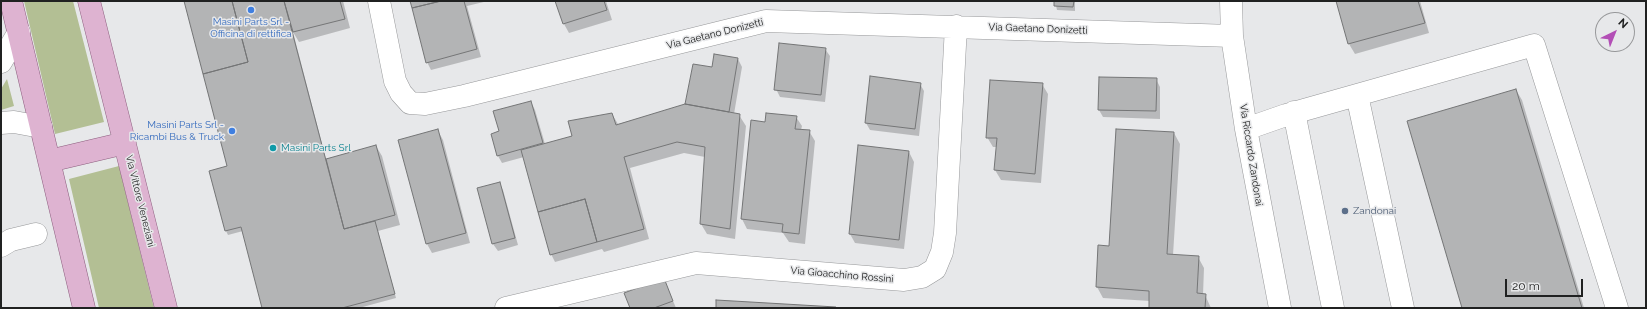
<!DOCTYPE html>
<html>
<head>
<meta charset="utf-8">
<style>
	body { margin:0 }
	#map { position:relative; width:1647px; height:309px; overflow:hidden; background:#e7e8ea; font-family:Raleway,sans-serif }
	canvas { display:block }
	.frame { position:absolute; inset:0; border:2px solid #202121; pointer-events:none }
	.north { position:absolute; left:1595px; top:12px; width:40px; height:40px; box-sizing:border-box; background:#e7e8ea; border:1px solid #97989a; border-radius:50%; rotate:43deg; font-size:11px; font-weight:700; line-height:16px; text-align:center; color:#202121 }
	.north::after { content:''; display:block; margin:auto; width:14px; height:18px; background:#b34fb6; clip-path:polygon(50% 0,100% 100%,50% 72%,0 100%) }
	.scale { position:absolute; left:1505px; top:279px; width:78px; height:18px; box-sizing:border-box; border:2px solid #202121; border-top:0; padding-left:5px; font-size:12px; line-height:14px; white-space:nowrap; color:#202121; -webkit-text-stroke:3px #e7e8ea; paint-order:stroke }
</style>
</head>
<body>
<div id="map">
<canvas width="1647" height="309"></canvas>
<div class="frame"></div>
<div class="north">N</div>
<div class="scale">20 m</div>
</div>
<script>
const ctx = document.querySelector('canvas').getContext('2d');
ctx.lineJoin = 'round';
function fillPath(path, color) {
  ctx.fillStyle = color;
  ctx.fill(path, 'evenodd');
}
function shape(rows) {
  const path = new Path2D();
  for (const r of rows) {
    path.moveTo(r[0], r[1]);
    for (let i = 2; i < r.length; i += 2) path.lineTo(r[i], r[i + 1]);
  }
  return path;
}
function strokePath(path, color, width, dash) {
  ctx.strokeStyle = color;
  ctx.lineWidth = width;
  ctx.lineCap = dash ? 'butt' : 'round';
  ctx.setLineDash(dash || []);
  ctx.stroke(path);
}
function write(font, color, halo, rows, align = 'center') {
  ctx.font = font + ' Raleway,sans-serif';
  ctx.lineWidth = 3;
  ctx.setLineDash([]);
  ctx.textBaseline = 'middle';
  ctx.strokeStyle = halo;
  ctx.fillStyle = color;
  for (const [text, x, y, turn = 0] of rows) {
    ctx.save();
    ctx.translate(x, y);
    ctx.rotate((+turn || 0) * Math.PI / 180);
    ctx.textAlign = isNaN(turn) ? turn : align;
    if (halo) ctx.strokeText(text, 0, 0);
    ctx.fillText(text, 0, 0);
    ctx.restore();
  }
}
fillPath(shape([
	[24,1,73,1,104,122,55,134],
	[7,79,14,106,1,110,1,89],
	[119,166,154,308,99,308,69,179]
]), '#b3bf94');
fillPath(shape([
	[185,1,343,1,350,28,299,42,293,32,326,159,376,146,382,156,400,225,378,231,396,298,359,308,263,308,243,231,228,235,226,231,210,172,229,167],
	[411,1,488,1,467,6,481,57,431,70,427,62],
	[556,1,606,1,612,20,569,33,564,24],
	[1055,1,1075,1,1075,11,1057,10],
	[1337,1,1420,1,1429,33,1355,54,1349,44],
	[825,49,830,56,825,102,780,97,776,89],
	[738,59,742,67,734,114,739,115,746,126,735,239,707,234,701,224,705,157,684,153,630,168,649,239,604,252,602,249,555,262,551,254,524,157,502,163,498,156,492,134,500,132,531,102,535,110,545,144,573,136,612,114,618,124,686,105,713,68],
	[1156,79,1160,87,1160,119,1103,117,1099,110],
	[920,84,924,91,919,136,870,130,866,123],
	[1042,84,1048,94,1041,183,1001,180,995,170,997,147,993,147,987,137],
	[1516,90,1522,100,1584,308,1463,308],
	[796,117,802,126,801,130,809,131,815,141,805,244,789,242,783,233,747,229,742,219,752,121,766,123],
	[438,131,443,140,470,243,432,253,427,244],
	[1174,133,1180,144,1173,255,1198,257,1204,268,1203,295,1205,295,1211,308,1150,308,1150,301,1103,298,1097,287,1099,246,1110,247],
	[909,152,914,162,904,249,855,243,850,234],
	[499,183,503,190,518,245,498,251,493,244],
	[664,279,676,308,631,308]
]), '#0003');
const building = shape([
	[184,1,232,1,248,62,203,74,184,1],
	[232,1,284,1,344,229,375,221,395,294,342,308,262,308,241,227,225,231,209,171,227,166,203,74,248,62,232,1],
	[284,1,340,1,345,19,293,32,284,1],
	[410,1,441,1,412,8,410,1],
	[441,1,464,1,477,49,426,63,412,8,441,1],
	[555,1,604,1,607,10,563,24,555,1],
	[1054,1,1074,1,1073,7,1054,6,1054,1],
	[1336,1,1418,1,1425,23,1348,44,1336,1],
	[779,43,826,48,821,95,774,90,779,43],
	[714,54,738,58,729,112,685,104,693,64,712,67,714,54],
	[870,76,921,83,915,129,865,123,870,76],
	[1099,77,1157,78,1156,111,1098,110,1099,77],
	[990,80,1043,83,1035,174,994,170,997,138,986,138,990,80],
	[1516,89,1582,308,1462,308,1407,121,1516,89],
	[531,101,543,143,497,156,491,134,499,131,493,111,531,101],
	[685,104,740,114,730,229,700,224,705,147,677,142,624,157,644,229,597,242,585,199,538,212,521,150,572,136,568,121,612,113,616,125,685,104],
	[766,113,797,116,795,129,810,130,799,234,782,232,783,224,741,219,751,120,765,122,766,113],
	[438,129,466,233,426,244,398,140,438,129],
	[1116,129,1174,132,1167,254,1199,256,1197,293,1206,294,1205,308,1149,308,1149,291,1096,287,1098,245,1109,246,1116,129],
	[376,145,395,215,344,229,326,159,376,145],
	[858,145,909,151,899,240,849,234,858,145],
	[500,182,515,238,492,244,477,188,500,182],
	[585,199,597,242,550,255,538,212,585,199],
	[664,278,673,301,654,308,630,308,624,293,664,278],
	[716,300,836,307,836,308,716,308,716,300]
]);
fillPath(building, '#b3b4b5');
strokePath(building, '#747576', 1);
const minor = shape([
	[379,1,395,81,401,93,410,103,425,104,464,96,766,21,1232,36],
	[1231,1,1232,36,1246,129,1280,308],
	[1,62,19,32],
	[1357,95,1403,308],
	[1294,112,1333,308],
	[1,123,14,122,41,127],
	[1246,129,1286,115,1534,45,1617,308],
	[1,246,11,240,36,234],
	[506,308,696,263,904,280,922,277,935,269,942,252,945,233,956,26]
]);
const major = shape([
	[11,1,84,308],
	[89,1,166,308],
	[49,161,125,143]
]);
strokePath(minor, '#97989a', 23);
strokePath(major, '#8d5f7f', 23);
strokePath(minor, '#fff', 22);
strokePath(major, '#deb3d1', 22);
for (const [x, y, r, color] of [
	[251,10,4,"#3f7fe0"],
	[232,131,4,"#3f7fe0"],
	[273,148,4,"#0f9aa8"],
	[1345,211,4,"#5c6f8a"]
]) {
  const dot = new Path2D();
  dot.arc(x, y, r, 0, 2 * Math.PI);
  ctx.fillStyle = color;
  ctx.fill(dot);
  strokePath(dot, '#e7e8ea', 1.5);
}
write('10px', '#366cbe', '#e7e8ea', [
	["Masini Parts Srl -",251,22],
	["Officina di rettifica",251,34],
	["Masini Parts Srl -",224,125,"right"],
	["Ricambi Bus & Truck",224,137,"right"]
]);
write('10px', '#202121', '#e7e8ea', [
	["Via Gaetano Donizetti",1038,29,2],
	["Via Gaetano Donizetti",715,34,-14],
	["Via Riccardo Zandonai",1251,155,81],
	["Via Vittore Veneziani",140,201,76],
	["Via Gioacchino Rossini",842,275,5]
]);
write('10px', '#0d838f', '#e7e8ea', [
	["Masini Parts Srl",281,148]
], 'left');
write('10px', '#4e5e75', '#e7e8ea', [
	["Zandonai",1353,211]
], 'left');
</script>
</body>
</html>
